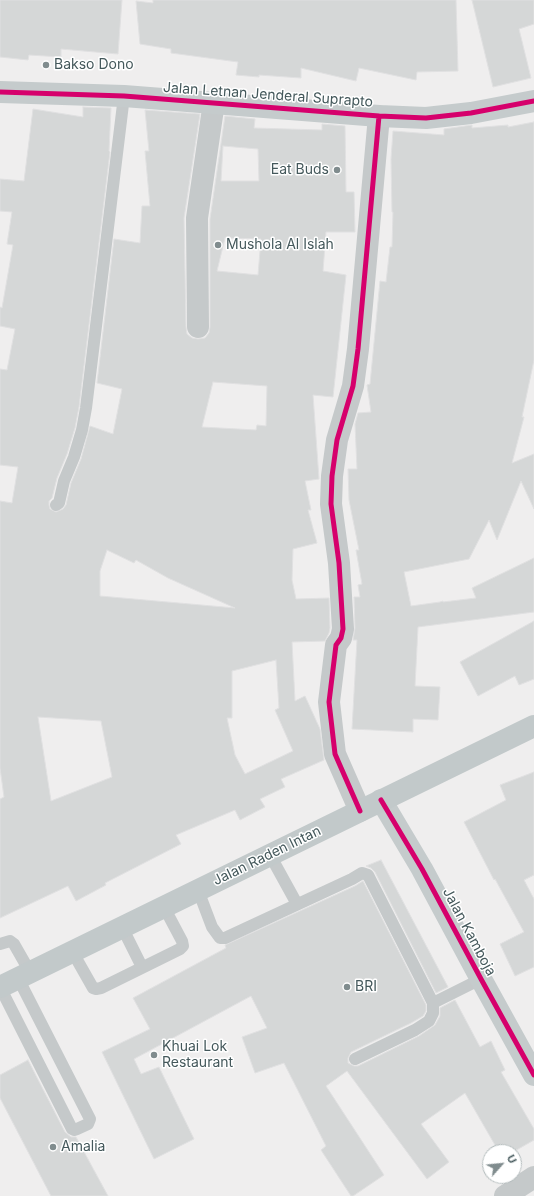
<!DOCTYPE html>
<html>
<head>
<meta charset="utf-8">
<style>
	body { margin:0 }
	#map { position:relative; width:534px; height:1196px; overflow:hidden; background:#efeeee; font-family:Inter,sans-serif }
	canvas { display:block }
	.north { position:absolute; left:482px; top:1144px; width:40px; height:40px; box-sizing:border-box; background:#fff; border:1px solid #b4bcbd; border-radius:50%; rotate:63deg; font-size:11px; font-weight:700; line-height:16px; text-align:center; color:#44585b }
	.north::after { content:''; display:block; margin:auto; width:14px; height:18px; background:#808c8e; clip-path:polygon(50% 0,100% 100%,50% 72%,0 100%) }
</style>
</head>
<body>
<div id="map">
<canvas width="534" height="1196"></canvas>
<div class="north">U</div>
</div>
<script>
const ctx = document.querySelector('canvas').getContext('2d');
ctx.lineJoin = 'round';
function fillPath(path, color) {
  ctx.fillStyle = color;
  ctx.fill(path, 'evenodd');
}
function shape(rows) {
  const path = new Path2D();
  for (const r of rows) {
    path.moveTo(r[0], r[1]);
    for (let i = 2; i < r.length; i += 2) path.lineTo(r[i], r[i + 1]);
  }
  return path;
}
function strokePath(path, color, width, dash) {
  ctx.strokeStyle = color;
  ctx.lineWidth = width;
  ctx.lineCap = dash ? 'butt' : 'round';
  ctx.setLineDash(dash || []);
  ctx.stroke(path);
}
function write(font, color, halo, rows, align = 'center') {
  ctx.font = font + ' Inter,sans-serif';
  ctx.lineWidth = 3;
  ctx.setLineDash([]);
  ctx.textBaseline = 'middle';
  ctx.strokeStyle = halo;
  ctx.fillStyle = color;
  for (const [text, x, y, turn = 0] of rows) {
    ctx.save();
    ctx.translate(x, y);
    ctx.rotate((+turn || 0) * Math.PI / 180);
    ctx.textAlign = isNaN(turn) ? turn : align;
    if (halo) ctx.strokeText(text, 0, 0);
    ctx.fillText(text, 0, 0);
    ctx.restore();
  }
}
const building = shape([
	[0,0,122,0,118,54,61,49,61,57,29,55,28,60,0,57,0,0],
	[153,0,456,0,458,71,417,72,416,80,359,68,356,81,301,68,301,78,259,75,259,77,236,75,238,62,171,53,171,49,140,44,136,1,153,3,153,0],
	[472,0,534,0,534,24,519,29,531,78,493,87,472,0],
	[83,107,111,108,109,151,110,152,79,407,75,428,67,454,57,478,52,498,49,501,49,505,50,509,56,512,63,509,66,505,71,483,81,459,90,426,113,434,122,389,97,383,114,239,140,243,142,206,150,206,145,151,149,151,145,110,200,114,184,218,186,327,187,334,192,338,198,339,205,338,209,333,210,327,210,219,225,116,255,119,254,128,322,130,322,124,345,126,346,192,354,192,355,232,326,232,323,271,346,275,333,397,313,395,319,479,305,481,311,510,308,510,317,543,293,549,292,580,296,599,329,598,330,628,329,633,325,641,292,642,295,701,305,696,320,729,324,760,281,779,285,787,260,799,265,807,240,820,235,810,176,835,181,844,105,883,106,885,76,901,68,886,0,918,0,799,4,797,0,768,0,501,12,503,18,467,0,465,0,369,7,370,15,329,0,326,0,307,2,308,13,245,7,244,12,212,0,211,0,179,24,181,33,109,83,117,83,107],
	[223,146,258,149,259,181,221,181,223,146],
	[225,238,261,239,258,275,217,271,225,238],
	[213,382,267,386,266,426,257,425,256,430,202,427,213,382],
	[107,550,134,563,136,560,168,578,235,608,100,596,100,571,107,550],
	[276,660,279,708,275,710,293,751,245,774,235,755,227,718,232,718,232,671,276,660],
	[38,717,101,721,112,777,51,801,38,717],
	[534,122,534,360,522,417,524,417,512,463,534,454,534,509,521,481,497,540,489,520,469,559,404,572,411,606,440,602,443,601,443,602,476,598,472,588,534,558,534,612,418,627,415,686,440,687,438,720,413,719,413,732,352,729,357,640,353,640,355,628,354,597,360,597,358,585,362,584,356,550,359,550,349,500,348,469,357,469,355,424,358,413,371,412,367,385,370,384,380,281,386,282,390,247,392,247,393,212,392,212,391,159,393,131,444,135,444,129,472,125,472,128,508,125,508,127,534,122],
	[534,621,534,679,519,685,515,676,478,696,460,662,534,621],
	[534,772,534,875,524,880,534,899,534,967,515,976,500,944,524,932,495,879,494,880,464,822,506,800,500,785,534,772],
	[381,860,448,987,436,993,375,872,371,868,366,866,381,860],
	[363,881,426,1005,426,1011,423,1016,411,1023,351,1052,348,1058,348,1063,354,1066,358,1066,419,1036,435,1025,440,1016,440,1008,455,1000,480,1047,491,1041,505,1070,501,1072,534,1129,534,1140,513,1152,499,1152,465,1093,421,1124,449,1162,427,1179,347,1071,326,1086,384,1175,353,1196,351,1196,321,1150,326,1146,284,1063,255,1073,242,1037,267,1028,251,996,134,1059,141,1074,159,1067,194,1139,154,1159,102,1052,150,1029,133,998,226,948,225,945,355,886,363,881],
	[28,1060,65,1132,71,1137,76,1137,108,1196,51,1196,0,1098,0,1075,28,1060]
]);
fillPath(building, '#d5d7d7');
strokePath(building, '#e0e0e1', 1);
strokePath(shape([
	[56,505,59,503,64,481,74,457,82,430,86,408,124,96],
	[270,855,297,904],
	[198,890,212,927,220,938,225,938,352,879,362,873,368,875,433,1003,481,979],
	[122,927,142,967],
	[0,944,10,941,14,944,30,972],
	[72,951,93,988,96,989,101,988,180,949,183,946,182,941,164,907],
	[0,987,72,1129,74,1130,77,1129,88,1124,90,1119,18,978],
	[355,1059,415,1030,429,1021,433,1013,433,1003]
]), '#c5c9ca', 12);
strokePath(shape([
	[198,327,197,218,214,102],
	[360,811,335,754,329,702,336,645,341,638,343,629,339,563,331,504,332,476,337,440,353,386,358,349,379,116],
	[505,1196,534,1177]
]), '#c5c9ca', 22);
strokePath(shape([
	[0,92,124,96,379,116,426,118,471,113,534,101],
	[381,800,422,869,481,979,534,1075]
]), '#c5cbcc', 22);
strokePath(shape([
	[0,987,534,726]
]), '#c2c9ca', 22);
strokePath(shape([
	[0,92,124,96,379,116,426,118,471,113,534,101],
	[381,800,422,869,481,979,534,1075],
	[360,811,335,754,329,702,336,645,341,638,343,629,339,563,331,504,332,476,337,440,353,386,358,349,379,116]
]), '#d6006c', 5);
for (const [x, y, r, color] of [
	[46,65,4,"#808c8e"],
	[337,170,4,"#808c8e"],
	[218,245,4,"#808c8e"],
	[347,987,4,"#808c8e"],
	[154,1055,4,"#808c8e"],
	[53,1147,4,"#808c8e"]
]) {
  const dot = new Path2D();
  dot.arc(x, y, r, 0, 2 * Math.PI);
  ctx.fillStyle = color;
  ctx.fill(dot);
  strokePath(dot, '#fff', 1.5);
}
write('14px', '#44585b', '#fff', [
	["Bakso Dono",54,65],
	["Eat Buds",329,170,"right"],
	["Mushola Al Islah",226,245],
	["BRI",355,987],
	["Khuai Lok",162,1047],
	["Restaurant",162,1063],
	["Amalia",61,1147]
], 'left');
write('14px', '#44585b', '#fff', [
	["Jalan Letnan Jenderal Suprapto",268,95,4],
	["Jalan Raden Intan",267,856,-26],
	["Jalan Kamboja",469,932,62]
]);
</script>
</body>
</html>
